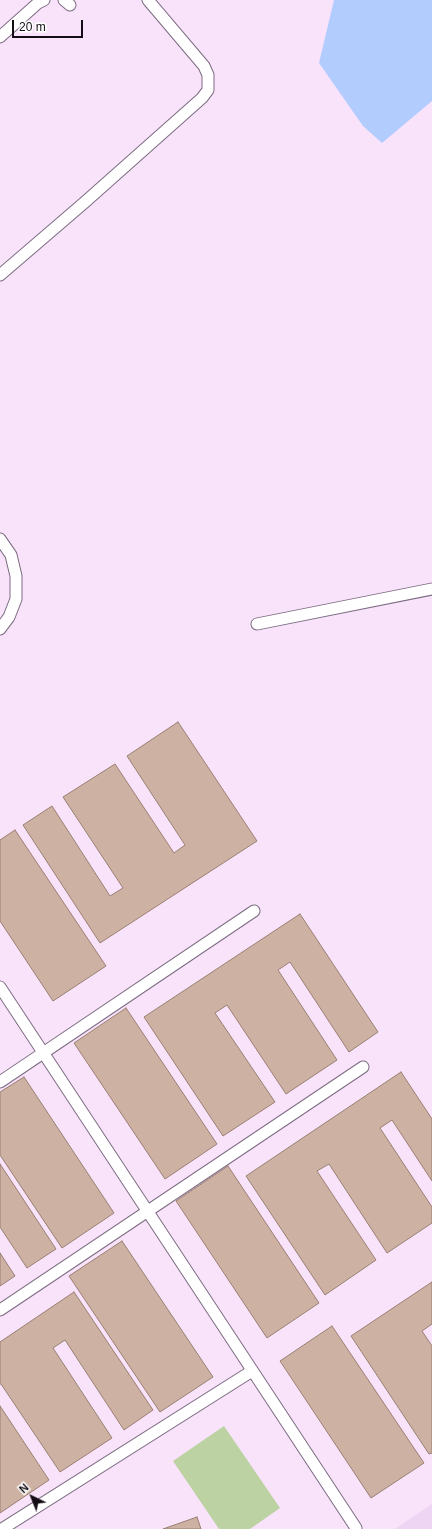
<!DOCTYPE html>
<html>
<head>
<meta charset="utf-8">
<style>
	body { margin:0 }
	#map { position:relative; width:432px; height:1529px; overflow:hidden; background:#f8e3fb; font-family:Arial,sans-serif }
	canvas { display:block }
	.north { position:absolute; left:12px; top:1477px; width:40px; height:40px; -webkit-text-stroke:3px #fff; paint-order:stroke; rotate:317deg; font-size:11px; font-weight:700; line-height:16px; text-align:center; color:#140d15 }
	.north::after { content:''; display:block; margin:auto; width:14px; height:18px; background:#140d15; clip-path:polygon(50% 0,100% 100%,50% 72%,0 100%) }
	.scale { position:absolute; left:12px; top:20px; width:71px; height:18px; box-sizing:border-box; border:2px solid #140d15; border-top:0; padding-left:5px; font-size:12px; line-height:14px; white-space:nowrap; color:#140d15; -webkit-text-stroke:3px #fff; paint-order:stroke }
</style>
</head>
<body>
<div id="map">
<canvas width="432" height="1529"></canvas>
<div class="north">N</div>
<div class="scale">20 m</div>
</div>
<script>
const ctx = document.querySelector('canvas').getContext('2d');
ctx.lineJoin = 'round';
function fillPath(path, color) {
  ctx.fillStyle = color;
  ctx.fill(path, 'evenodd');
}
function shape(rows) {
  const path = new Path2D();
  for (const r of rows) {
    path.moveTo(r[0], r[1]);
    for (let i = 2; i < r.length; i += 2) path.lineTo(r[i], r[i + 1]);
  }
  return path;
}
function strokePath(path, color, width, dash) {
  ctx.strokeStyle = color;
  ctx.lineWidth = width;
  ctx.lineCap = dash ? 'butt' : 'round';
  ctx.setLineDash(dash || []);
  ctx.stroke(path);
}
fillPath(shape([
	[432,1504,432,1529,395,1529]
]), '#eed5f3');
fillPath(shape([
	[224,1426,280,1508,250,1529,219,1529,173,1461]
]), '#bdd2a2');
fillPath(shape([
	[334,0,432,0,432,101,382,143,363,126,319,63]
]), '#b3ccfe');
const building = shape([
	[178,722,257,841,100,943,23,825,52,806,110,896,123,888,63,797,115,764,174,853,185,845,127,756,178,722],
	[15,830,106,966,53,1001,0,921,0,840,15,830],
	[300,914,378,1032,349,1052,290,962,278,970,337,1060,286,1094,227,1005,215,1013,275,1102,223,1136,144,1017,300,914],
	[126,1008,217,1144,165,1179,74,1043,126,1008],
	[401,1072,432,1119,432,1181,392,1120,380,1128,432,1207,432,1223,387,1253,329,1164,317,1171,376,1260,325,1295,246,1176,401,1072],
	[24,1077,114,1213,62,1248,0,1155,0,1092,24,1077],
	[0,1164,56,1249,27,1268,0,1227,0,1164],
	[228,1166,319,1303,267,1338,176,1201,228,1166],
	[122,1241,213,1377,160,1412,69,1276,122,1241],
	[0,1253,15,1276,0,1286,0,1253],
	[432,1282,432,1324,422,1331,432,1346,432,1453,429,1454,351,1336,432,1282],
	[74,1292,153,1410,124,1430,65,1340,53,1348,112,1438,60,1472,1,1384,0,1384,0,1342,74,1292],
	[332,1326,424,1463,371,1498,280,1361,332,1326],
	[0,1406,49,1480,0,1513,0,1406],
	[197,1517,201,1529,163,1529,197,1517]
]);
fillPath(building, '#cdb1a2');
strokePath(building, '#9a7f72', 1);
const service = shape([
	[64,0,70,5],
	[0,37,38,3,44,0],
	[0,275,85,202,202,98,208,90,208,75,204,66,148,0],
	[0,539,11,555,16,576,16,599,9,617,0,629],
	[257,624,432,589],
	[0,987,356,1528],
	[0,1082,254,911],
	[0,1310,363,1067],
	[2,1529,252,1371]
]);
strokePath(service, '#7c6b80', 13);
strokePath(service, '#fff', 11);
</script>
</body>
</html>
